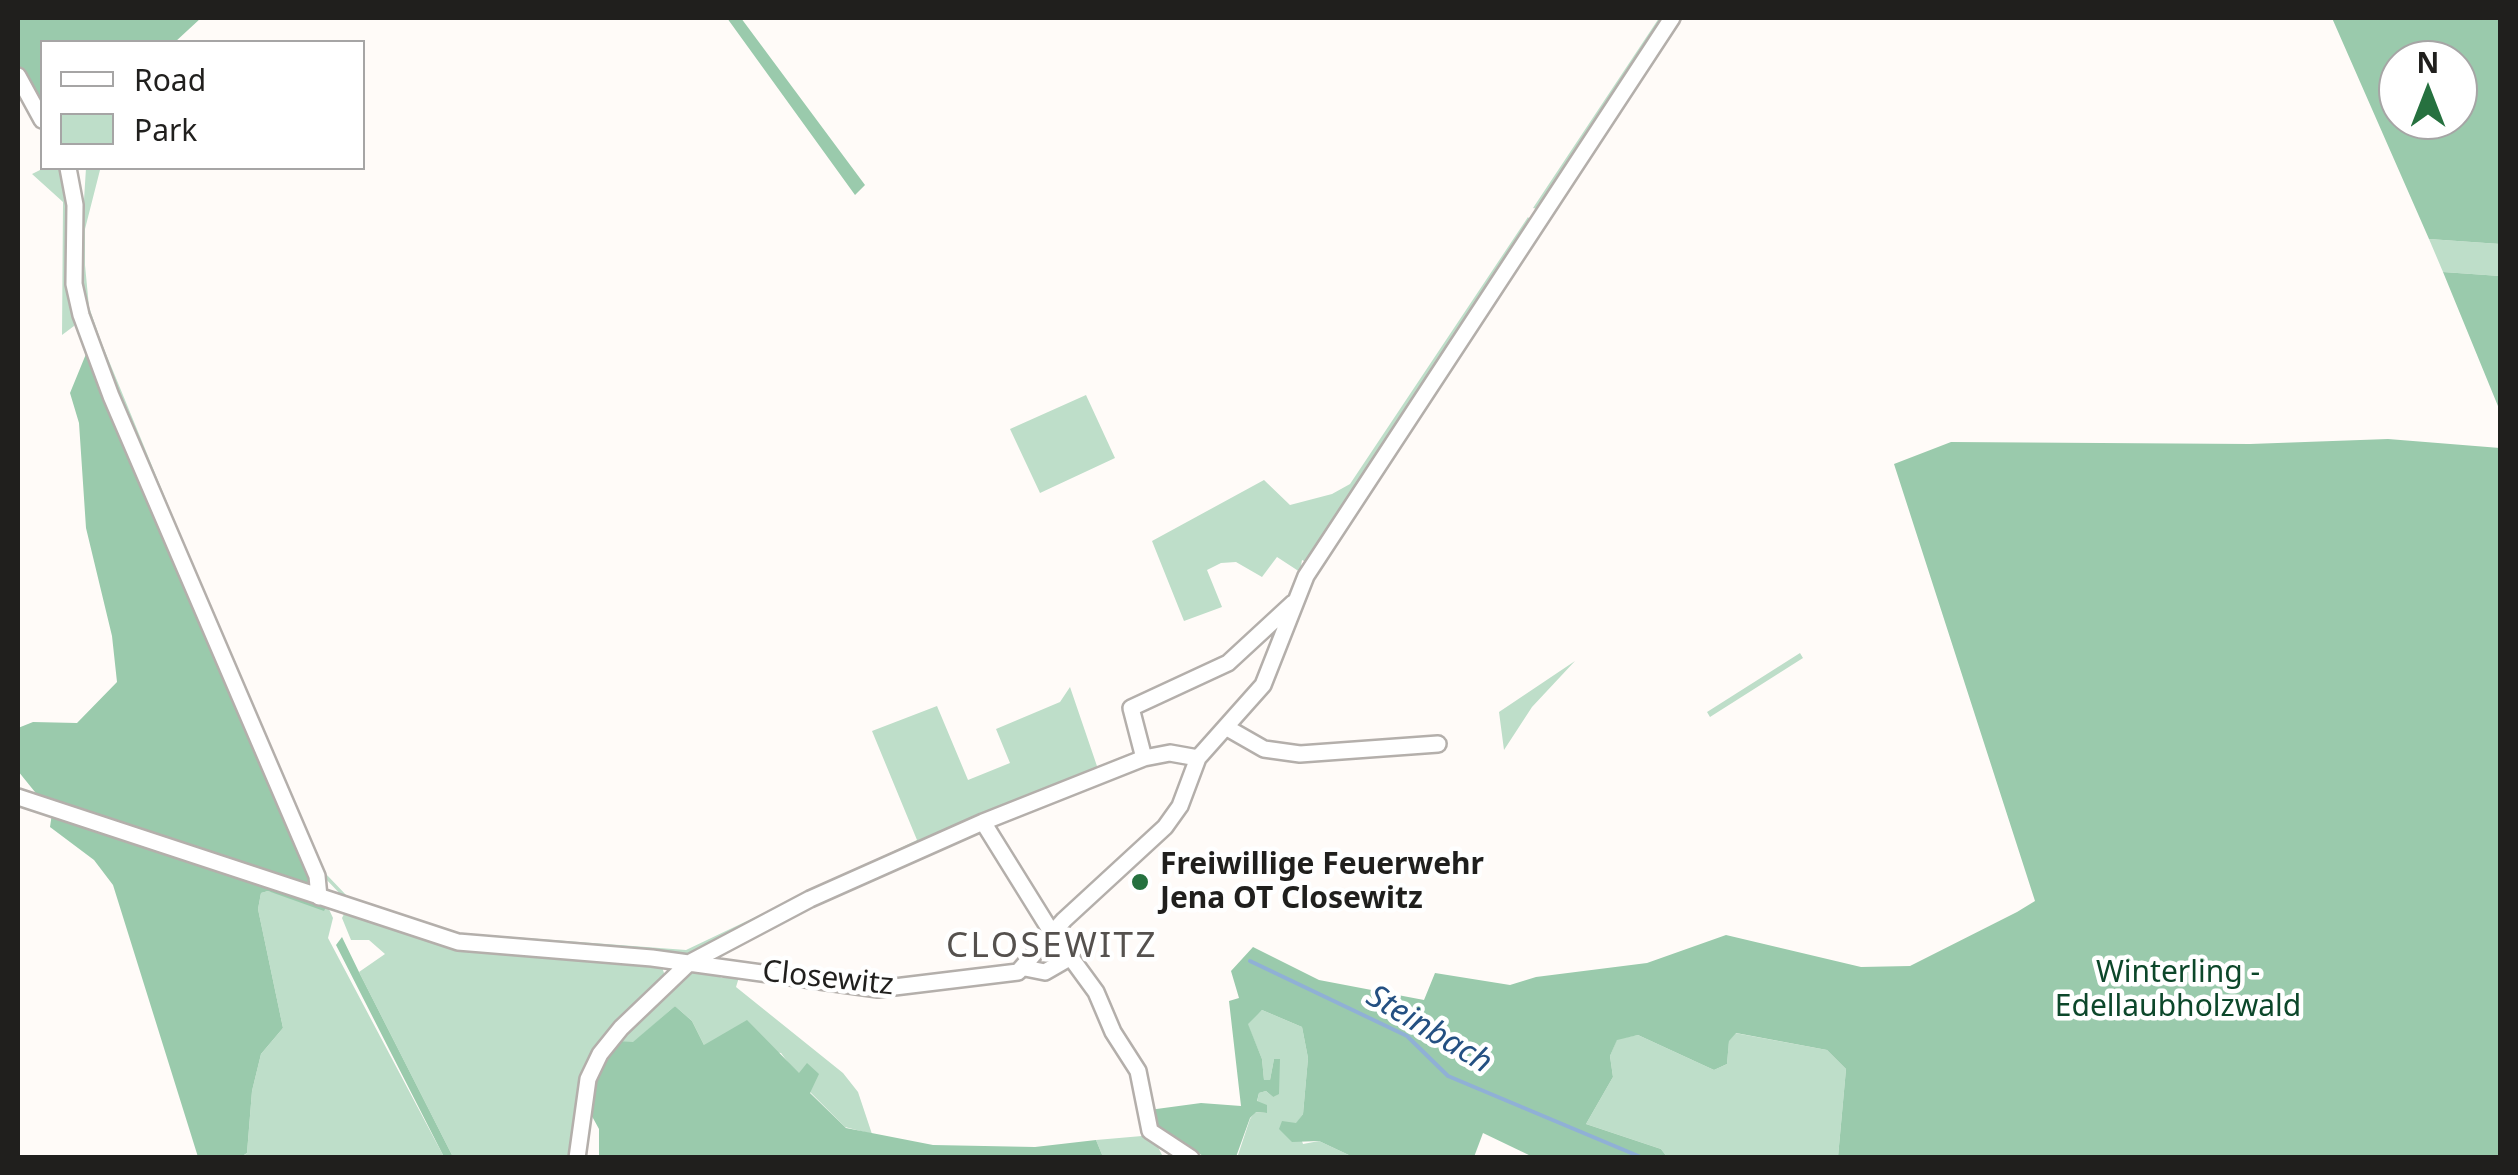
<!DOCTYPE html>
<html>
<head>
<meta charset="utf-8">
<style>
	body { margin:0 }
	#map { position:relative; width:2518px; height:1175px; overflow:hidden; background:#fffbf8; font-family:"Noto Sans",sans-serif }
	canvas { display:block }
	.frame { position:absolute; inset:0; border:20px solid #201f1d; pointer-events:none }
	.legend { position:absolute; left:40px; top:40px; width:325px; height:130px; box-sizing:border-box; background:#fff; border:2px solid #a6a5a5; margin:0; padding:12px 18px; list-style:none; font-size:30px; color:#201f1d }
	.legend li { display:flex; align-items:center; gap:20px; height:50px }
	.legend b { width:50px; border:2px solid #a6a5a5 }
	.north { position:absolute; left:2378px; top:40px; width:100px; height:100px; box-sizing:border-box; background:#fff; border:2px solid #a6a5a5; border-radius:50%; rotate:0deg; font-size:28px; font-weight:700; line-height:40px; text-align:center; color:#201f1d }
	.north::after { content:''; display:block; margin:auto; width:35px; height:45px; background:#26713f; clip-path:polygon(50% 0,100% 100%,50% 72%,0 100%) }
</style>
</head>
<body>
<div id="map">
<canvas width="2518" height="1175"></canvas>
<div class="frame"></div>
<ul class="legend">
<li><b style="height:12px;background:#fff"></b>Road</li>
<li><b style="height:28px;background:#bedec9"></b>Park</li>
</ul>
<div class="north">N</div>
</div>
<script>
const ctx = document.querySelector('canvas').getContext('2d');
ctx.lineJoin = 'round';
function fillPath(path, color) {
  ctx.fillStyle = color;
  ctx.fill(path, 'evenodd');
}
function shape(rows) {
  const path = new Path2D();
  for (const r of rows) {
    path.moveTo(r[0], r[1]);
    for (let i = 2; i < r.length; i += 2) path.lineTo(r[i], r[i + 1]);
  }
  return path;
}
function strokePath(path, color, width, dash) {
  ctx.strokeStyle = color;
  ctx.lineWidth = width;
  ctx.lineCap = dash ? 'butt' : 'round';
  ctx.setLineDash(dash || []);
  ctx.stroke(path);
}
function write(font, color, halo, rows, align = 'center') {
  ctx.font = font + ' "Noto Sans",sans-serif';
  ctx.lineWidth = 9;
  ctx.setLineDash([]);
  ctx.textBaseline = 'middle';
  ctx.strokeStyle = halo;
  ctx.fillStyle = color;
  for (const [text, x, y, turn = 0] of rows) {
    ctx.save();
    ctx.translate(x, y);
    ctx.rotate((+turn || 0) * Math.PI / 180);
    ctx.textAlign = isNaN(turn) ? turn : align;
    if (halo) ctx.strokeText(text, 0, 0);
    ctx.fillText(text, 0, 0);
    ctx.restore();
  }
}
fillPath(shape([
	[1659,18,1666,18,1542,210,1533,208],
	[44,168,63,168,68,185,74,326,62,335,63,202,32,174],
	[86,168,100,170,85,229,85,265,89,307,102,344,256,719,326,874,348,897,460,933,686,950,917,840,872,731,937,706,968,780,1010,763,996,729,1060,702,1070,687,1099,772,919,845,688,956,459,937,347,901,322,875,266,753,97,344,85,307,80,264],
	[1528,217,1533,223,1308,563,1302,560,1300,572,1277,557,1262,577,1236,562,1221,563,1207,570,1222,607,1184,621,1152,541,1264,480,1290,505,1332,494,1350,484],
	[2429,239,2500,244,2500,276,2443,272],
	[1086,395,1115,458,1040,493,1010,429],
	[1800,653,1803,658,1710,717,1707,712],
	[1575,661,1532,707,1504,750,1499,712],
	[268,891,327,905,333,918,328,938,444,1157,241,1158,247,1153,252,1091,261,1054,283,1028,258,909,261,893],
	[346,910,427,938,661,964,665,976,618,1024,573,1157,453,1157,359,972,385,954,369,940,351,940,342,918],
	[696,969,717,971,721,978,728,977,728,972,740,974,736,987,843,1073,858,1092,872,1134,845,1127,810,1092,781,1053,704,1045,692,1021,675,1006,633,1043,615,1041,683,976],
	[1262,1010,1302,1027,1308,1058,1303,1114,1296,1124,1303,1144,1319,1141,1353,1157,1237,1158,1250,1119,1255,1112,1267,1113,1257,1102,1259,1093,1266,1091,1273,1097,1274,1059,1270,1080,1264,1080,1262,1059,1247,1023],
	[1735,1033,1827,1050,1846,1069,1838,1157,1667,1157,1661,1149,1586,1124,1613,1077,1610,1056,1617,1039,1638,1035,1714,1070,1727,1064,1729,1040],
	[1142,1136,1156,1143,1163,1157,1103,1157,1096,1140]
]), '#bedec9');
fillPath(shape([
	[18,18,201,18,175,42,42,42,42,111,18,67],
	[727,18,741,18,865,185,855,195],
	[2332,18,2500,18,2500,244,2429,239],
	[2398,60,2458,60,2458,120,2398,120],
	[2443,272,2500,276,2500,411],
	[86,354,310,875,309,882,298,885,39,797,18,771,18,728,33,722,77,723,117,682,112,636,86,528,79,423,70,393],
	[2388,439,2500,448,2500,1157,1838,1157,1846,1069,1827,1050,1736,1033,1729,1041,1727,1064,1714,1070,1638,1035,1617,1040,1610,1056,1613,1077,1586,1124,1661,1149,1667,1157,1533,1157,1483,1133,1474,1157,1353,1157,1319,1141,1292,1142,1279,1129,1282,1121,1296,1123,1303,1114,1308,1058,1302,1027,1262,1010,1248,1024,1262,1059,1264,1080,1270,1080,1274,1059,1280,1059,1279,1094,1273,1097,1266,1091,1259,1093,1257,1101,1267,1105,1267,1113,1256,1112,1250,1118,1236,1157,1205,1157,1156,1129,1149,1110,1201,1103,1241,1106,1229,1001,1239,998,1231,971,1253,947,1319,980,1424,1000,1435,973,1510,985,1536,977,1647,963,1726,935,1861,967,1910,966,2017,912,2035,901,1894,464,1951,442,2250,444],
	[52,813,327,905,324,911,268,891,261,893,258,909,283,1028,261,1054,252,1091,247,1153,241,1157,198,1157,113,885,94,860,50,827],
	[342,937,359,972,453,1157,444,1157,336,945],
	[675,1006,692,1021,704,1045,747,1020,799,1073,807,1063,819,1074,810,1093,846,1128,933,1145,1035,1147,1096,1140,1103,1157,599,1157,599,1129,588,1109,593,1082,615,1041,633,1042]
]), '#9acaac');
strokePath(shape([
	[1250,961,1407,1036,1448,1076,1643,1158]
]), '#90b0d6', 4);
const minor = shape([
	[18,76,42,120],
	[68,168,75,205,74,284,81,315,111,396,317,876,319,897],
	[1229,729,1264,749,1300,754,1438,744],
	[1144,758,1131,708,1228,663,1293,603],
	[18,797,458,942,652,958,878,989,1018,972,1064,920,1165,827,1180,806,1198,758,1263,685,1306,576,1672,18],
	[983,822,1047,925,1096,992,1113,1032,1138,1071,1150,1131,1191,1158],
	[1025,968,1045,972,1071,957],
	[577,1158,588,1079,600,1054,621,1028,689,963,810,899,983,822,1144,758,1170,753,1198,758]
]);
strokePath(minor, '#b4afab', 20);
strokePath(minor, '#fff', 15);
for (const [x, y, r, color] of [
	[1140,882,10,"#26713f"]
]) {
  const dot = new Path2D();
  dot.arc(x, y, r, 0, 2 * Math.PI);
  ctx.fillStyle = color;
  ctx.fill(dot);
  strokePath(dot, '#fff', 4);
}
write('bold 30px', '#201f1d', '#fff', [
	["Freiwillige Feuerwehr",1160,865],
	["Jena OT Closewitz",1160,899]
], 'left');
write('30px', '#0c472a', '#fff', [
	["Winterling -",2178,973],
	["Edellaubholzwald",2178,1007]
]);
write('30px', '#201f1d', '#fff', [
	["Closewitz",828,979,6]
]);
write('italic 32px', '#245082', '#fff', [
	["Steinbach",1429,1030,31]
]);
ctx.letterSpacing = '2.5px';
write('35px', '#55514e', '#fff', [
	["CLOSEWITZ",1052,947]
]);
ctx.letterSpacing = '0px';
</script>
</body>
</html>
